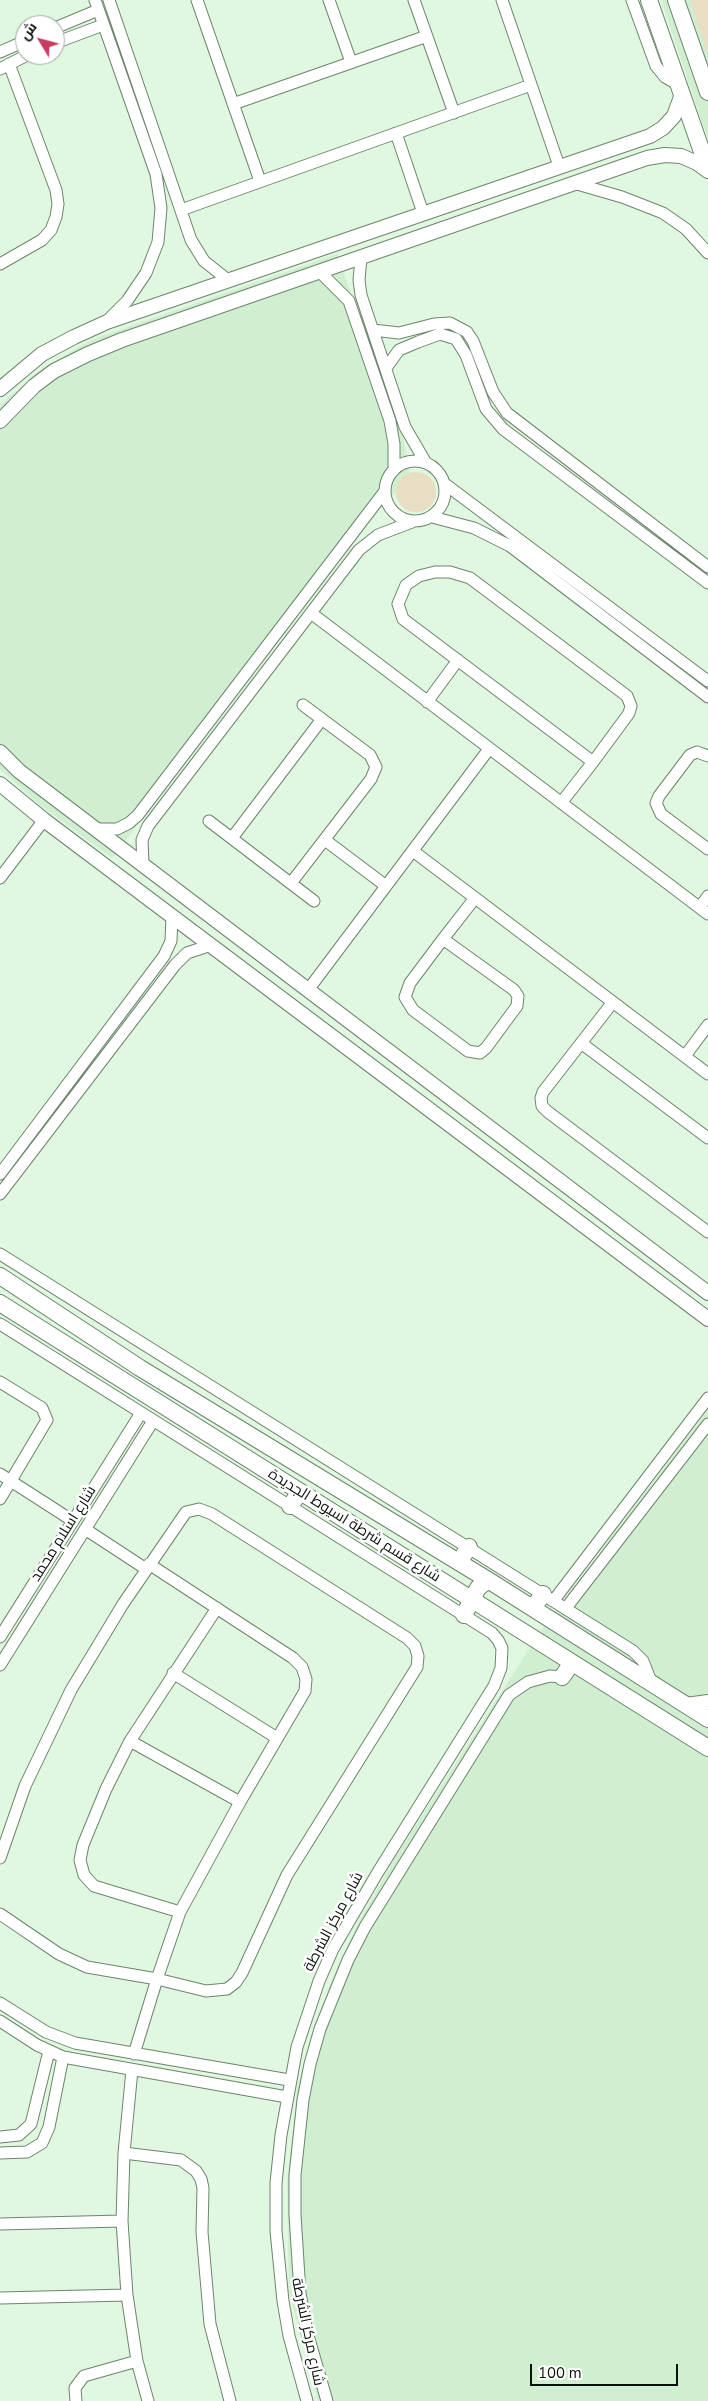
<!DOCTYPE html>
<html>
<head>
<meta charset="utf-8">
<style>
	body { margin:0 }
	#map { position:relative; width:708px; height:2401px; overflow:hidden; background:#dff8df; font-family:"Nunito Sans",Cairo,sans-serif }
	canvas { display:block }
	.north { position:absolute; left:15px; top:15px; width:50px; height:50px; box-sizing:border-box; background:#fff; border:1px solid #9da19e; border-radius:50%; rotate:307deg; font-size:14px; font-weight:700; line-height:20px; text-align:center; color:#0b140c }
	.north::after { content:''; display:block; margin:auto; width:18px; height:22px; background:#ca3b62; clip-path:polygon(50% 0,100% 100%,50% 72%,0 100%) }
	.scale { position:absolute; left:530px; top:2364px; width:148px; height:22px; box-sizing:border-box; border:2px solid #0b140c; border-top:0; padding-left:6px; font-size:15px; line-height:18px; white-space:nowrap; color:#0b140c; -webkit-text-stroke:4px #fff; paint-order:stroke }
</style>
</head>
<body>
<div id="map">
<canvas width="708" height="2401"></canvas>
<div class="north">ش</div>
<div class="scale">100 m</div>
</div>
<script>
const ctx = document.querySelector('canvas').getContext('2d');
ctx.lineJoin = 'round';
function fillPath(path, color) {
  ctx.fillStyle = color;
  ctx.fill(path, 'evenodd');
}
function shape(rows) {
  const path = new Path2D();
  for (const r of rows) {
    if (r.length === 3) {
      path.moveTo(r[0] + r[2], r[1]);
      path.arc(r[0], r[1], r[2], 0, 2 * Math.PI);
      continue;
    }
    path.moveTo(r[0], r[1]);
    for (let i = 2; i < r.length; i += 2) path.lineTo(r[i], r[i + 1]);
  }
  return path;
}
function strokePath(path, color, width, dash) {
  ctx.strokeStyle = color;
  ctx.lineWidth = width;
  ctx.lineCap = dash ? 'butt' : 'round';
  ctx.setLineDash(dash || []);
  ctx.stroke(path);
}
function write(font, color, halo, rows, align = 'center') {
  ctx.font = font + ' "Nunito Sans",Cairo,sans-serif';
  ctx.lineWidth = 5;
  ctx.setLineDash([]);
  ctx.textBaseline = 'middle';
  ctx.strokeStyle = halo;
  ctx.fillStyle = color;
  for (const [text, x, y, turn = 0] of rows) {
    ctx.save();
    ctx.translate(x, y);
    ctx.rotate((+turn || 0) * Math.PI / 180);
    ctx.textAlign = isNaN(turn) ? turn : align;
    if (halo) ctx.strokeText(text, 0, 0);
    ctx.fillText(text, 0, 0);
    ctx.restore();
  }
}
fillPath(shape([
	[661,0,708,0,708,139,705,131],
	[337,254,404,442,412,485,398,490,383,504,112,858,40,805,0,769,0,405,44,367,93,339],
	[708,1410,708,2401,318,2401,289,2291,287,2184,297,2089,313,2030,331,1982,358,1923,393,1861,542,1629]
]), '#d0efd0');
fillPath(shape([
	[690,0,708,0,708,53,706,49],
	[416,492,20]
]), '#e8dec3');
const minor = shape([
	[95,0,156,174,161,208,158,242,146,273,127,301,107,321],
	[109,0,191,240,204,261,228,280],
	[197,0,260,181],
	[329,0,351,62],
	[414,0,454,113],
	[502,0,559,166],
	[632,0,656,66,665,77,679,85],
	[55,28,98,10],
	[55,43,103,25],
	[0,52,25,41],
	[0,69,27,55],
	[233,104,427,36],
	[396,133,423,213],
	[577,184,622,197,663,213,686,229,708,253],
	[181,210,531,85],
	[361,258,359,280,361,295,405,427,426,463],
	[0,264,42,240,51,230,56,217,58,204,56,190,9,64],
	[320,272,349,301,390,421,394,444,394,470],
	[373,330,399,333,434,324,450,323,467,332,473,341,493,392,507,413,708,567],
	[386,368,399,350,418,342,440,334,456,339,466,355,486,409,503,429,708,583],
	[415,491,30],
	[445,484,708,681],
	[432,517,474,528,510,546,708,697],
	[311,613,708,914],
	[427,702,458,660],
	[708,756,697,752,690,755,659,796,656,803,661,814,708,849],
	[561,803,593,762,627,716,629,713,631,706,627,696,470,578,450,572,435,572,419,576,406,585,398,604,403,619,593,762],
	[209,821,314,901],
	[96,829,117,829,129,823,138,815,385,491],
	[232,838,322,719],
	[325,840,386,886],
	[413,851,708,1074],
	[143,864,142,840,148,826,359,550,378,535,412,522],
	[0,878,44,820],
	[291,883,371,779,376,767,370,755,303,705],
	[700,907,708,896],
	[443,939,514,990,518,996,517,1006,486,1048,480,1053,468,1051,413,1010,405,997,410,983,443,939,475,898],
	[308,990,489,749],
	[613,1002,543,1092,541,1098,542,1106,548,1112,708,1232],
	[581,1043,708,1138],
	[685,1056,708,1025],
	[0,1174,164,956,171,941,172,916],
	[0,1194,175,965,187,953,211,945],
	[0,1254,633,1651,643,1661,652,1684],
	[0,1324,492,1633,498,1640,502,1648,501,1668,494,1686,378,1872,333,1949,319,1981,297,2047,281,2135,276,2183,276,2231,283,2301,289,2336,307,2401],
	[0,1382,42,1408,47,1420,0,1499],
	[0,1474,73,1521],
	[85,1529,146,1569],
	[554,1600,708,1398],
	[566,1608,708,1424],
	[0,1637,141,1413],
	[0,1665,153,1421],
	[173,1673,277,1738],
	[130,1741,240,1802],
	[0,1858,25,1786,71,1690,123,1604,186,1512,199,1509,212,1514,407,1638,415,1646,418,1656,417,1667,287,1875,242,1973,236,1982,227,1989,206,1991,157,1979,87,1967,59,1954,0,1914],
	[180,1912,94,1886,84,1875,80,1860,83,1845,106,1789,130,1741,217,1608],
	[0,2003,46,2032,75,2043,289,2080],
	[0,2021,37,2045,63,2057,287,2097],
	[134,2054,157,1979,180,1912,240,1802,305,1691,306,1679,302,1667,293,1658,149,1564],
	[132,2070,124,2153,122,2221,127,2295,137,2361,148,2401],
	[0,2137,19,2135,31,2124,49,2051],
	[0,2153,27,2152,42,2143,49,2127,63,2057],
	[124,2153,181,2160,196,2171,201,2179,203,2188,202,2232,210,2324,230,2401],
	[0,2224,122,2221],
	[0,2298,127,2295],
	[76,2401,75,2388,84,2376,137,2361],
	[327,2401,307,2332,300,2293,295,2215,295,2175,303,2100,310,2064,320,2029,348,1960,365,1927,509,1695,528,1682,550,1676,562,1677]
]);
const tertiary = shape([
	[0,389,42,354,74,337,107,322,650,136,663,128,674,116,682,94],
	[0,421,34,386,54,371,88,354,122,340,647,158,665,155,681,156,697,163,708,171],
	[0,752,19,771,708,1293],
	[0,784,44,820,708,1319],
	[686,1705,708,1702]
]);
const secondary = shape([
	[649,0,708,169],
	[676,0,708,92],
	[0,1276,140,1368,488,1580,708,1719],
	[0,1303,708,1748],
	[290,1506,300,1492],
	[459,1562,469,1547],
	[533,1608,543,1594],
	[464,1615,478,1588,488,1580],
	[562,1677,572,1663]
]);
strokePath(minor, '#6e846e', 13);
strokePath(tertiary, '#6e846e', 16);
strokePath(secondary, '#6e846e', 18);
strokePath(minor, '#fff', 11);
strokePath(tertiary, '#fff', 14);
strokePath(secondary, '#fff', 16);
write('15px', '#0b140c', '#fff', [
	["شارع قسم شرطة اسيوط الجديدة",354,1526,32],
	["شارع اسلام محمد",64,1534,-58],
	["شارع مركز الشرطة",334,1922,-62],
	["شارع مركز الشرطة",307,2332,78]
]);
</script>
</body>
</html>
